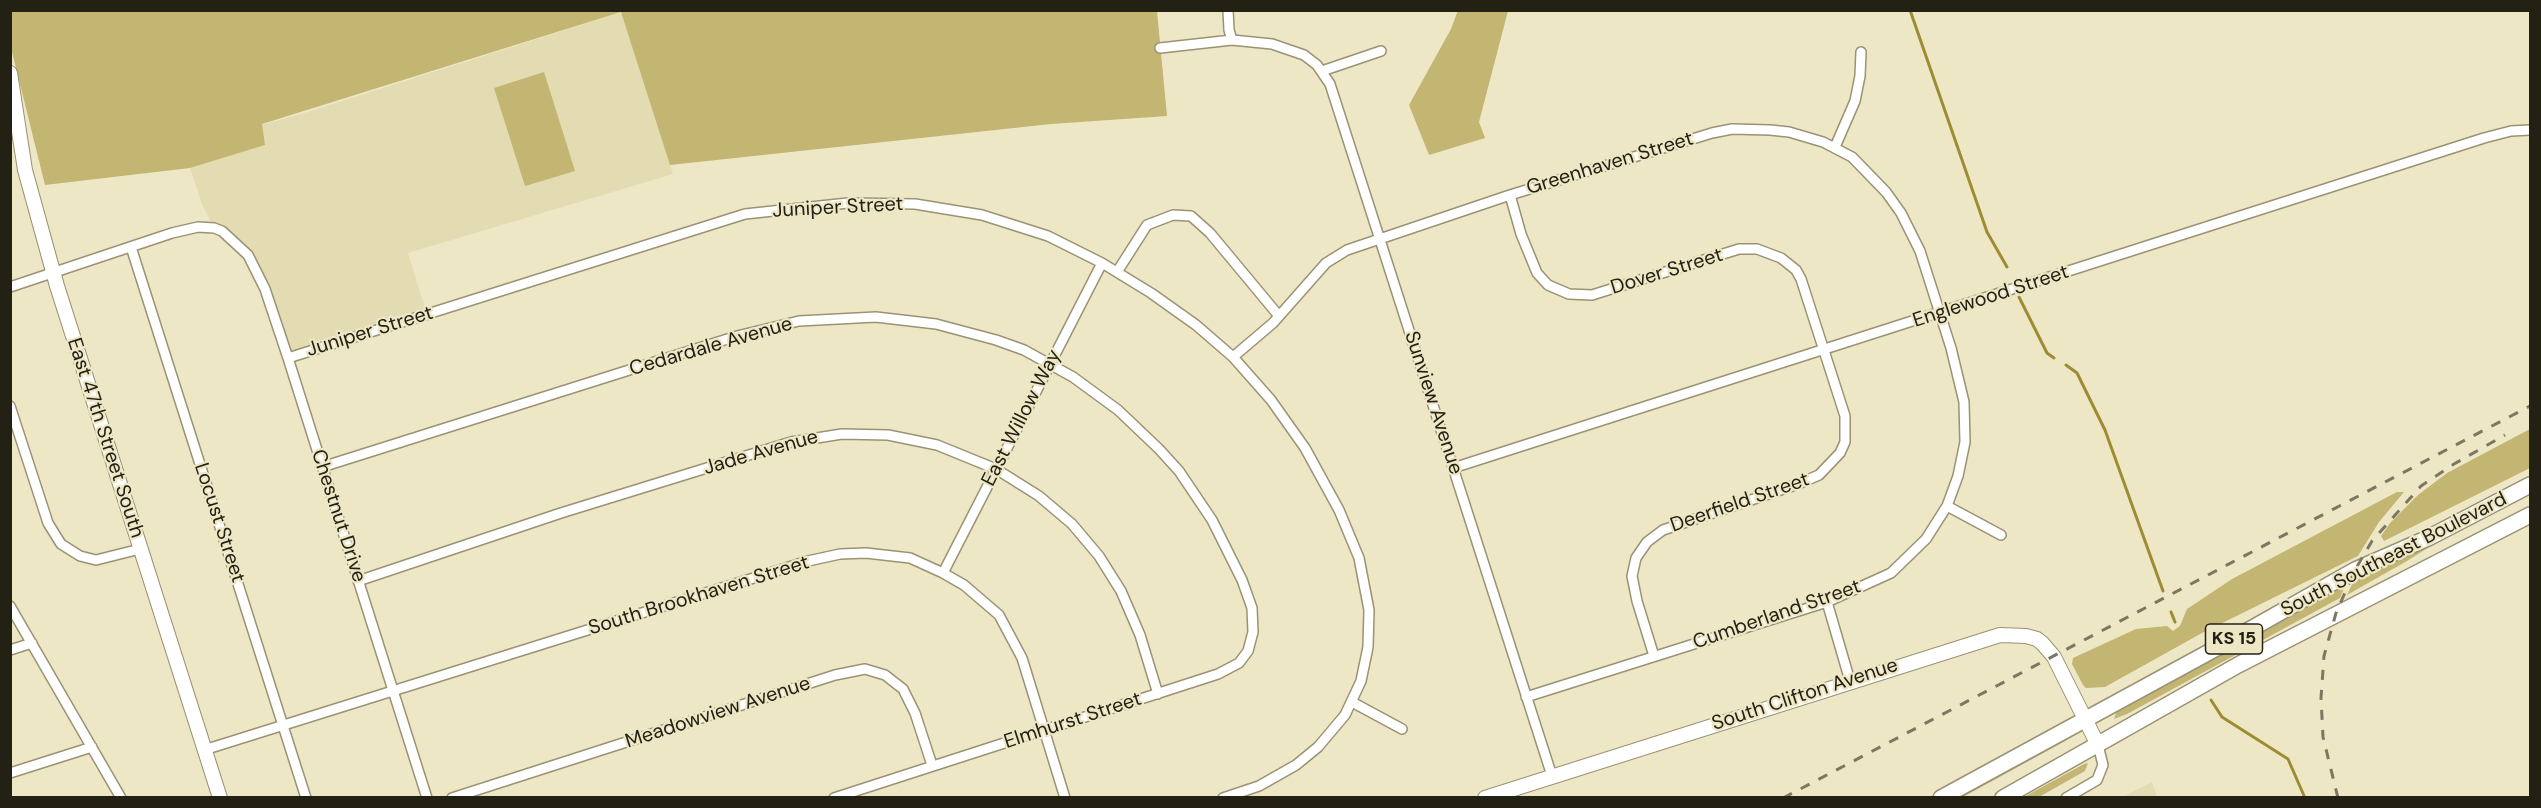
<!DOCTYPE html>
<html>
<head>
<meta charset="utf-8">
<style>
	body { margin:0 }
	#map { position:relative; width:2541px; height:808px; overflow:hidden; background:#eee7c6; font-family:"DM Sans",sans-serif }
	canvas { display:block }
	.frame { position:absolute; inset:0; border:12px solid #232014; pointer-events:none }
</style>
</head>
<body>
<div id="map">
<canvas width="2541" height="808"></canvas>
<div class="frame"></div>
</div>
<script>
const ctx = document.querySelector('canvas').getContext('2d');
ctx.lineJoin = 'round';
function fillPath(path, color) {
  ctx.fillStyle = color;
  ctx.fill(path, 'evenodd');
}
function shape(rows) {
  const path = new Path2D();
  for (const r of rows) {
    path.moveTo(r[0], r[1]);
    for (let i = 2; i < r.length; i += 2) path.lineTo(r[i], r[i + 1]);
  }
  return path;
}
function strokePath(path, color, width, dash) {
  ctx.strokeStyle = color;
  ctx.lineWidth = width;
  ctx.lineCap = dash ? 'butt' : 'round';
  ctx.setLineDash(dash || []);
  ctx.stroke(path);
}
function write(font, color, halo, rows, align = 'center') {
  ctx.font = font + ' "DM Sans",sans-serif';
  ctx.lineWidth = 4.5;
  ctx.setLineDash([]);
  ctx.textBaseline = 'middle';
  ctx.strokeStyle = halo;
  ctx.fillStyle = color;
  for (const [text, x, y, turn = 0] of rows) {
    ctx.save();
    ctx.translate(x, y);
    ctx.rotate((+turn || 0) * Math.PI / 180);
    ctx.textAlign = isNaN(turn) ? turn : align;
    if (halo) ctx.strokeText(text, 0, 0);
    ctx.fillText(text, 0, 0);
    ctx.restore();
  }
}
fillPath(shape([
	[622,12,673,174,408,253,427,315,288,358,256,269,214,228,202,204,190,168,265,145,261,125,298,115],
	[2152,782,2157,797,2122,797]
]), '#e3dbb2');
fillPath(shape([
	[1458,10,1508,11,1479,122,1485,138,1429,155,1409,105,1451,29],
	[10,11,1157,11,1167,116,1051,124,670,165,621,12,262,124,265,145,190,168,45,185,11,48],
	[544,72,575,171,525,186,494,88],
	[2530,429,2530,468,2384,541,2381,536,2390,523,2418,495,2447,473],
	[2397,492,2404,492,2379,522,2358,556,2202,633,2105,687,2086,688,2083,685,2072,664,2073,658,2136,629,2167,626,2173,631,2180,626,2187,609,2232,579],
	[2445,537,2407,561,2347,595,2354,580,2429,541],
	[2346,583,2340,598,2127,714,2114,719,2116,713],
	[2067,740,1963,797,1952,798,2051,744],
	[2088,763,2085,771,2039,797,2024,797,2084,764]
]), '#c3b572');
strokePath(shape([
	[1910,10,1987,232,2007,267],
	[2019,297,2047,353,2054,358],
	[2066,365,2077,373,2105,430,2163,591],
	[2171,612,2175,622],
	[2211,700,2222,717,2288,759,2305,798]
]), '#9e8c34', 3);
const street = shape([
	[1228,10,1229,30,1232,40],
	[1160,48,1232,40,1272,44,1304,55,1317,65,1330,84,1552,776],
	[1322,71,1381,51],
	[1835,147,1855,101,1860,76,1861,52],
	[1510,195,1521,234,1537,273,1548,285,1569,294,1592,295,1739,249,1757,249,1781,258,1796,270,1801,279,1845,416,1845,442,1840,453,1819,475,1798,484,1663,530,1647,542,1636,558,1632,576,1637,601,1654,656],
	[131,247,306,798],
	[1117,272,1147,225,1173,215,1191,216,1210,233,1279,316],
	[10,287,172,233,198,227,214,228,222,231,248,255,265,289,288,358,427,798],
	[1233,357,1273,323,1326,263,1347,250,1510,195,1712,133,1732,129,1770,130,1789,132,1823,142,1852,157,1886,192,1901,213,1920,251,1951,348,1964,402,1965,442,1958,476,1947,506,1926,539,1891,573,1827,602,1526,697],
	[288,358,745,214,848,203,915,204,982,215,1048,236,1102,263,1151,293,1196,325,1233,357,1271,400,1305,448,1339,510,1359,558,1369,610,1368,647,1361,681,1345,715,1318,747,1296,765,1259,786,1223,798],
	[10,406,48,523,61,544,80,556,96,560,140,549],
	[322,467,737,336,799,321,876,317,936,324,996,340,1024,350,1073,377,1118,410,1159,449,1179,471,1212,520,1242,580,1252,608,1253,632,1248,651,1239,663,1218,674,834,798],
	[1453,468,2484,138,2511,131,2530,130],
	[1947,506,2001,535],
	[943,573,1102,263],
	[358,581,561,513,791,442,842,434,888,435,937,445,996,469,1039,496,1072,524,1099,556,1121,591,1140,635,1158,694],
	[1827,602,1850,681],
	[10,606,121,798],
	[10,650,32,643],
	[1352,702,1402,729],
	[204,750,808,561,840,554,866,553,910,558,943,573,964,585,999,615,1022,658,1065,798],
	[10,773,92,747],
	[452,798,835,675,865,669,885,675,903,689,915,713,932,765],
	[2066,798,2097,780,2103,765,2098,745]
]);
const secondary = shape([
	[10,73,25,170,57,286,220,798],
	[1485,798,2000,635,2026,636,2037,639,2043,644,2054,657,2098,745]
]);
const primary = shape([
	[1941,798,2235,638,2355,570,2428,538,2530,485],
	[2003,798,2238,665,2530,515]
]);
strokePath(street, '#999374', 12);
strokePath(secondary, '#999374', 16);
strokePath(primary, '#999374', 18);
strokePath(street, '#fff', 9);
strokePath(secondary, '#fff', 14);
strokePath(primary, '#fff', 15);
strokePath(shape([
	[1783,798,2530,406],
	[2338,798,2323,737,2321,698,2324,656,2336,613,2355,570,2372,541,2421,486,2454,464,2505,435]
]), '#7c7762', 3, [10, 10]);
for (const [x, y, w] of [
	[2234,639,57]
]) {
  const box = new Path2D();
  box.roundRect(x - w / 2, y - 15, w, 30, 4.5);
  ctx.fillStyle = '#eee7c6';
  ctx.fill(box);
  strokePath(box, '#232014', 1.5);
}
write('bold 18px', '#232014', null, [
	["KS 15",2234,639]
]);
write('20px', '#232014', '#eee7c6', [
	["Greenhaven Street",1610,164,-17],
	["Juniper Street",838,208,-3],
	["Dover Street",1667,272,-17],
	["Englewood Street",1991,297,-18],
	["Juniper Street",370,332,-17],
	["Cedardale Avenue",711,347,-16],
	["Sunview Avenue",1433,403,72],
	["East Willow Way",1022,418,-63],
	["East 47th Street South",105,438,72],
	["Jade Avenue",761,453,-16],
	["Deerfield Street",1740,503,-19],
	["Chestnut Drive",338,516,72],
	["Locust Street",219,523,72],
	["South Southeast Boulevard",2394,555,-27],
	["South Brookhaven Street",699,596,-17],
	["Cumberland Street",1777,615,-19],
	["South Clifton Avenue",1805,695,-18],
	["Meadowview Avenue",718,713,-18],
	["Elmhurst Street",1073,721,-18]
]);
</script>
</body>
</html>
